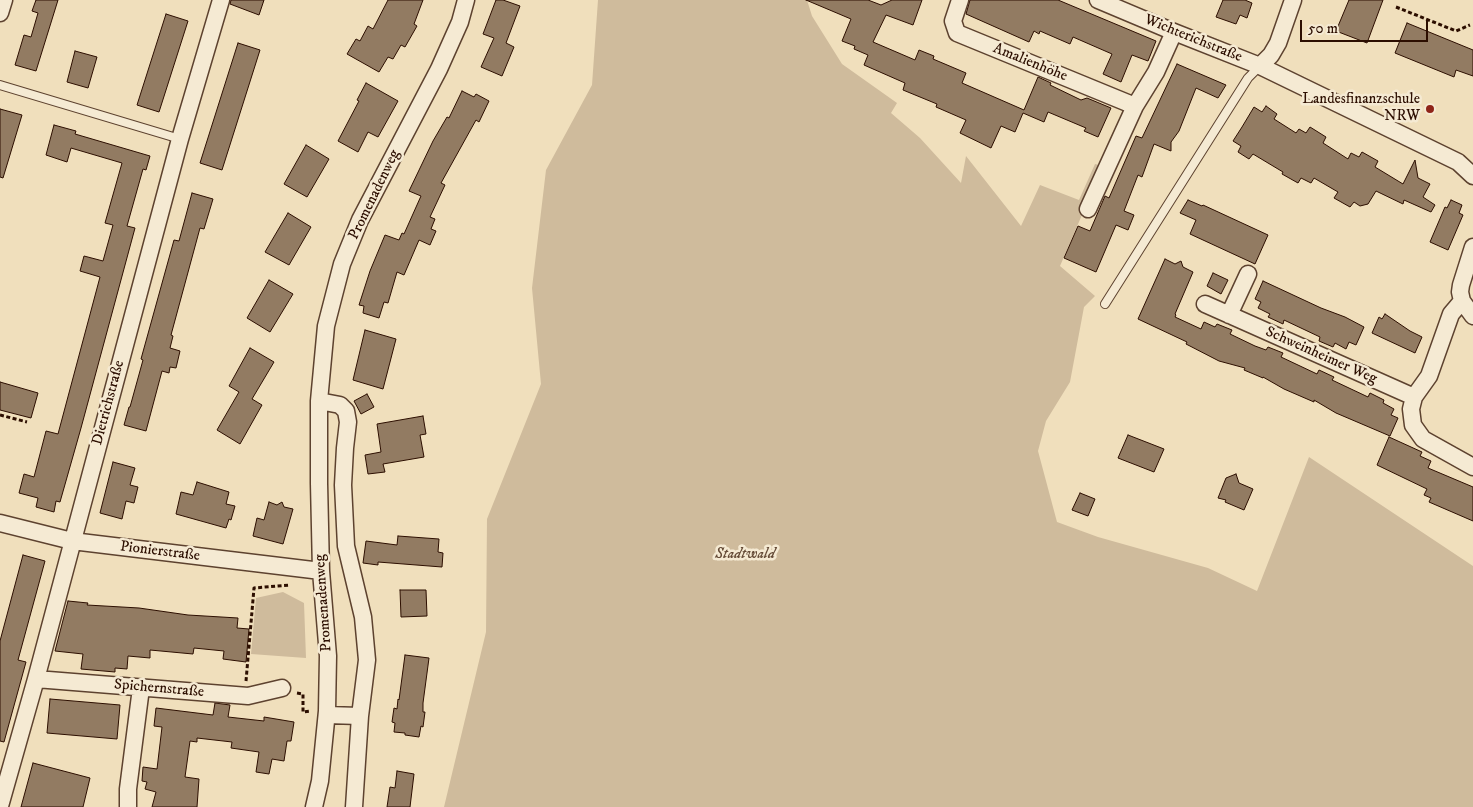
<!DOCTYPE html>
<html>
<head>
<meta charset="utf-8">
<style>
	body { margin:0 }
	#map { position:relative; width:1473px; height:807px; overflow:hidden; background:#f0dfbc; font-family:"IM FELL DW Pica",serif }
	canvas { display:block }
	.scale { position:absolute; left:1300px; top:20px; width:128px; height:22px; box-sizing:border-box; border:2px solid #2c0e00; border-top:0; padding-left:6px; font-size:15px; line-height:18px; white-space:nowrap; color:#2c0e00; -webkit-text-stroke:4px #f5ead3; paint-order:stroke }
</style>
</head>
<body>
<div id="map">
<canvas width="1473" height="807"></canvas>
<div class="scale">50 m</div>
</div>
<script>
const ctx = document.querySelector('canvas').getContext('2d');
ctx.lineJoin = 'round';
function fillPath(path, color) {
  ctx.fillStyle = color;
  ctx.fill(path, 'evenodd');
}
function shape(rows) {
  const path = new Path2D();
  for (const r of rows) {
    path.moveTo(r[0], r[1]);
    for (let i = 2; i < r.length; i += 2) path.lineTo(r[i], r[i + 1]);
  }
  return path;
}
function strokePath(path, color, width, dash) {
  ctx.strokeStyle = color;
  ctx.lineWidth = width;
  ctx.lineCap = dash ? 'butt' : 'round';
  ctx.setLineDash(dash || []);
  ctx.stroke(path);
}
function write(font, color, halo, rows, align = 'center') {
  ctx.font = font + ' "IM FELL DW Pica",serif';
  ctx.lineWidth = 5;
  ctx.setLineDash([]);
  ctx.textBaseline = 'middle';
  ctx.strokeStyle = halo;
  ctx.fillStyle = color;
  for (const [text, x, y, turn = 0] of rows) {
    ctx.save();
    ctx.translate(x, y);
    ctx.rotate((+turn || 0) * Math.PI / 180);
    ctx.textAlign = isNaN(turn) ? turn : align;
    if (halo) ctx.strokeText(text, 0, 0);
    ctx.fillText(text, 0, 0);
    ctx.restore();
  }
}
fillPath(shape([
	[598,0,807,0,812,16,842,64,897,103,891,113,920,138,961,183,966,156,1021,226,1040,185,1079,200,1095,164,1103,166,1060,266,1095,296,1084,307,1070,382,1046,421,1038,451,1057,522,1098,537,1208,568,1257,591,1309,457,1473,566,1473,807,444,807,486,632,487,519,541,384,532,288,546,170,592,85],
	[283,592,304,603,306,658,251,654,256,598]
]), '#cfbb9c');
const building = shape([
	[36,0,58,0,36,71,15,65,24,35,31,37,38,13,32,11,36,0],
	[231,0,264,0,259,15,230,4,231,0],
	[388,0,423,0,414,24,417,26,405,47,401,45,393,59,388,57,379,72,347,54,356,39,360,41,368,26,373,29,388,0],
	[496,0,503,0,520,6,506,43,514,47,502,76,481,67,494,38,483,34,496,0],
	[806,0,868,0,881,5,892,0,922,0,913,25,886,15,873,42,915,60,919,50,934,56,933,59,966,73,962,83,1024,110,1038,77,1051,83,1050,85,1081,100,1087,98,1111,108,1098,137,1084,131,1086,128,1048,112,1044,122,1023,113,1015,132,1001,126,991,148,960,133,966,120,936,107,937,104,903,90,905,83,864,65,868,55,854,49,855,46,842,41,851,19,806,0],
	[970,0,1058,0,1156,41,1148,61,1132,55,1121,82,1103,74,1112,54,1073,37,1070,44,1040,31,1039,34,1034,31,1029,42,966,14,970,0],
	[1223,0,1245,0,1252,3,1247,18,1240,15,1236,24,1216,17,1223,0],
	[1349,0,1383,0,1367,43,1336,31,1349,0],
	[166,14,188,21,159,112,137,105,166,14],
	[1407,23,1473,50,1473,76,1456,70,1454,77,1395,53,1407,23],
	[238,43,260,50,222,170,200,163,238,43],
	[75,51,97,57,88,88,67,82,75,51],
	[1177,64,1226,85,1218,98,1196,88,1179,131,1171,142,1171,151,1154,144,1142,177,1138,175,1124,211,1134,215,1128,230,1116,225,1096,272,1064,258,1078,226,1090,231,1105,196,1109,198,1136,136,1142,138,1177,64],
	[366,83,398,101,378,137,368,132,358,152,338,141,359,101,357,100,366,83],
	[462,91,474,97,476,94,489,101,479,122,476,120,441,183,445,185,430,217,435,219,431,229,436,231,430,245,419,240,404,275,397,272,388,303,384,302,379,318,363,313,364,306,359,305,370,271,385,235,399,240,402,233,404,234,421,196,409,191,433,141,447,117,449,118,462,91],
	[1266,106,1277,114,1274,119,1296,133,1299,129,1306,133,1310,127,1326,137,1323,143,1348,159,1351,153,1359,157,1362,152,1378,161,1375,167,1403,184,1415,160,1418,178,1430,184,1423,197,1435,205,1431,212,1404,200,1403,204,1376,191,1368,204,1360,206,1354,202,1350,207,1334,198,1338,192,1314,178,1311,183,1301,178,1298,183,1282,174,1283,172,1253,154,1249,159,1238,152,1241,146,1233,141,1242,127,1254,107,1262,112,1266,106],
	[0,109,22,115,3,178,0,177,0,109],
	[54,125,76,131,75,134,150,156,146,170,143,169,127,226,135,228,81,428,60,502,56,501,54,512,36,507,38,498,19,493,24,474,34,477,46,431,58,434,100,277,80,271,84,256,103,261,113,225,105,223,122,163,71,148,67,162,46,155,54,125],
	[306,145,329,159,307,197,284,184,306,145],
	[192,193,213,199,204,229,200,228,171,335,173,336,170,348,180,351,176,368,170,367,169,373,162,371,146,431,124,425,129,407,130,407,143,360,141,359,174,240,179,241,192,193],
	[1188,200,1202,206,1203,205,1268,235,1255,264,1190,234,1196,220,1180,213,1188,200],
	[1451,200,1462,205,1459,213,1463,215,1448,250,1430,242,1445,207,1447,208,1451,200],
	[288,213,311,227,289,265,265,252,288,213],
	[1165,259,1175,264,1181,261,1183,267,1193,272,1175,314,1176,315,1175,317,1201,329,1204,322,1215,327,1217,324,1232,330,1230,334,1255,346,1266,350,1268,347,1283,353,1281,357,1317,374,1319,370,1334,377,1332,380,1368,397,1370,393,1384,400,1383,403,1394,409,1391,415,1398,418,1390,436,1336,413,1314,400,1314,402,1284,389,1263,377,1263,378,1244,370,1245,368,1219,361,1186,344,1187,342,1138,319,1165,259],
	[1213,273,1228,280,1221,294,1207,286,1213,273],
	[269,280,293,294,270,332,247,318,269,280],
	[1263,281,1321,308,1345,317,1364,327,1356,345,1349,342,1346,349,1335,343,1333,347,1319,341,1320,337,1284,320,1283,324,1268,317,1270,314,1258,308,1261,302,1255,299,1263,281],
	[1385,314,1410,331,1422,337,1415,353,1372,333,1379,317,1382,319,1385,314],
	[365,330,396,339,383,389,353,380,365,330],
	[250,348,274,362,252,399,262,405,240,444,217,430,239,392,229,386,250,348],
	[0,382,38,393,31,418,0,410,0,382],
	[367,394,374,407,361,414,354,401,367,394],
	[423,416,426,434,420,435,424,457,383,464,385,472,368,474,365,455,381,452,377,424,423,416],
	[1128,435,1164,449,1154,472,1118,458,1128,435],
	[1389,437,1422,452,1420,456,1431,461,1428,468,1473,487,1473,521,1429,502,1431,498,1424,495,1427,489,1377,465,1389,437],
	[113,462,135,468,130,485,138,487,134,503,126,501,122,519,100,513,113,462],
	[1236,474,1239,483,1253,489,1244,510,1225,502,1226,500,1218,498,1226,478,1236,474],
	[197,482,229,492,226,504,235,506,231,520,229,519,226,528,176,514,181,492,193,495,197,482],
	[1080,493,1095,499,1088,516,1072,510,1080,493],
	[269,502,277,505,282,502,284,507,293,509,283,544,253,536,257,518,264,520,269,502],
	[398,536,439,539,438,552,443,553,442,567,378,562,378,565,363,563,366,541,397,545,398,536],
	[23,555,45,561,18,660,26,662,4,742,0,741,0,641,23,555],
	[400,590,426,590,427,616,401,617,400,590],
	[68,601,88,603,87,605,139,608,188,615,238,618,237,628,249,629,246,662,223,659,224,651,194,648,193,654,150,650,150,658,128,656,127,669,115,668,115,672,81,669,83,654,55,651,68,601],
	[405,655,429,658,423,703,423,712,425,712,423,727,421,726,419,737,405,735,405,733,394,732,395,723,392,722,394,708,397,709,398,699,399,700,405,655],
	[50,699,120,705,117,739,47,733,50,699],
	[215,703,230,705,228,717,264,721,264,717,294,722,291,741,287,741,284,761,272,759,269,774,256,772,259,752,231,748,232,742,197,738,197,742,190,741,185,777,199,779,197,807,152,807,156,792,145,789,147,782,142,781,143,767,157,769,162,727,154,726,156,708,213,715,215,703],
	[33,763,90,778,83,807,21,807,33,763],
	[397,771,414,774,410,807,387,807,390,787,395,788,397,771]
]);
fillPath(building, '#927b62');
strokePath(building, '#2c0e00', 1);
const lane = shape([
	[0,85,180,139],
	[1105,304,1248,78,1260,66]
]);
const street = shape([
	[960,0,953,21,957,33,1135,106,1156,72,1174,32],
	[1098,0,1174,32,1260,66,1458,162,1473,176],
	[0,13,4,0],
	[1260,66,1271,55,1278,43,1293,0],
	[1088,209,1135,106],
	[1473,247,1461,285,1460,292,1462,301,1473,316],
	[1462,301,1451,314,1429,376,1414,397,1411,409,1413,425,1423,439,1473,467],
	[1205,304,1414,397],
	[1229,315,1248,274],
	[319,401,340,405,346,411,348,422,345,448,343,485,346,546,363,617,367,660,360,716,354,807],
	[0,523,72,541,321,571],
	[36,679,248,696,282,688],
	[327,715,360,716],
	[0,806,36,679,180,139,221,0],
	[128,807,128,789,141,688],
	[314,807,320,781,327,711,328,656,321,571,319,483,319,401,326,326,342,264,360,220,439,69,460,22,466,0]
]);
strokePath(lane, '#5d422f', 10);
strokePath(street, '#5d422f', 19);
strokePath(shape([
	[1396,7,1456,31,1470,25],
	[0,415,27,422],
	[246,681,254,588,290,585],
	[297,693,303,694,303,712,311,711]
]), '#2c0e00', 3, [4, 2.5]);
strokePath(lane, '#f5ead3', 8);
strokePath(street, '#f5ead3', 16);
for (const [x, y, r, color] of [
	[1430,109,5,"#8f2418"]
]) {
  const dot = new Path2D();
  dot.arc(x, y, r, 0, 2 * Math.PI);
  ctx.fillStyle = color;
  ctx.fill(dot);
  strokePath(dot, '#f5ead3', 2);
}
write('15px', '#2c0e00', '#f5ead3', [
	["Wichterichstraße",1193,39,22],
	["Amalienhöhe",1030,63,22],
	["Promenadenweg",375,195,-64],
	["Schweinheimer Weg",1321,356,24],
	["Dietrichstraße",109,403,-75],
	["Pionierstraße",160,552,7],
	["Promenadenweg",324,603,-94],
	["Spichernstraße",159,689,5]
]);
write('15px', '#2c0e00', '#f5ead3', [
	["Landesfinanzschule",1420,100],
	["NRW",1420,117]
], 'right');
write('italic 15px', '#654b37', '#f5ead3', [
	["Stadtwald",745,555]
]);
</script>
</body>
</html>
